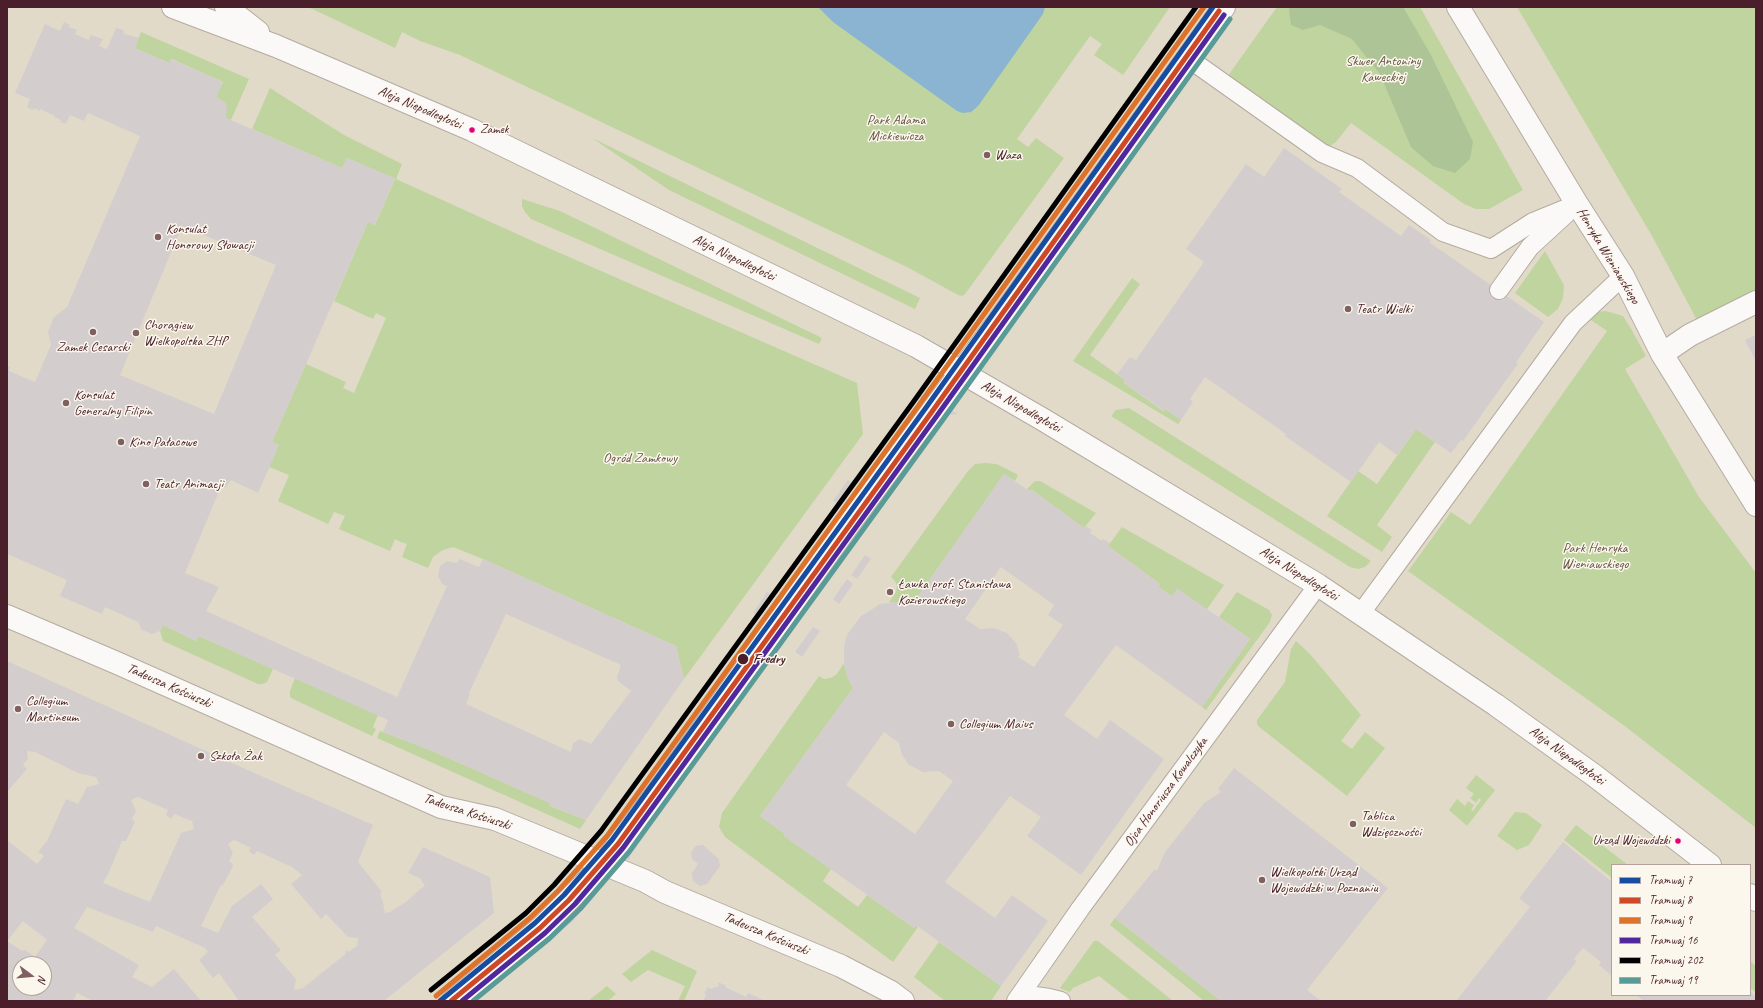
<!DOCTYPE html>
<html>
<head>
<meta charset="utf-8">
<style>
	body { margin:0 }
	#map { position:relative; width:1763px; height:1008px; overflow:hidden; background:#e2dac8; font-family:Caveat,sans-serif }
	canvas { display:block }
	.frame { position:absolute; inset:0; border:8px solid #4a1f2b; pointer-events:none }
	.legend { position:absolute; left:1611px; top:864px; width:140px; height:132px; box-sizing:border-box; background:#fbf7ec; border:1px solid #b4a19f; margin:0; padding:5px 7px; list-style:none; font-size:12px; color:#4a1f2b }
	.legend li { display:flex; align-items:center; gap:8px; height:20px }
	.legend b { width:20px; border:1px solid #b4a19f }
	.north { position:absolute; left:12px; top:956px; width:40px; height:40px; box-sizing:border-box; background:#fbf7ec; border:1px solid #b4a19f; border-radius:50%; rotate:106deg; font-size:11px; font-weight:700; line-height:16px; text-align:center; color:#4a1f2b }
	.north::after { content:''; display:block; margin:auto; width:14px; height:18px; background:#7f6062; clip-path:polygon(50% 0,100% 100%,50% 72%,0 100%) }
</style>
</head>
<body>
<div id="map">
<canvas width="1763" height="1008"></canvas>
<div class="frame"></div>
<ul class="legend">
<li><b style="height:5px;background:#174ca1"></b>Tramwaj 7</li>
<li><b style="height:5px;background:#ce4a27"></b>Tramwaj 8</li>
<li><b style="height:5px;background:#dd732a"></b>Tramwaj 9</li>
<li><b style="height:5px;background:#51279e"></b>Tramwaj 16</li>
<li><b style="height:5px;background:#000"></b>Tramwaj 202</li>
<li><b style="height:5px;background:#599c97"></b>Tramwaj 19</li>
</ul>
<div class="north">N</div>
</div>
<script>
const ctx = document.querySelector('canvas').getContext('2d');
ctx.lineJoin = 'round';
function fillPath(path, color) {
  ctx.fillStyle = color;
  ctx.fill(path, 'evenodd');
}
function shape(rows) {
  const path = new Path2D();
  for (const r of rows) {
    path.moveTo(r[0], r[1]);
    for (let i = 2; i < r.length; i += 2) path.lineTo(r[i], r[i + 1]);
  }
  return path;
}
function strokePath(path, color, width, dash) {
  ctx.strokeStyle = color;
  ctx.lineWidth = width;
  ctx.lineCap = dash ? 'butt' : 'round';
  ctx.setLineDash(dash || []);
  ctx.stroke(path);
}
function write(font, color, halo, rows, align = 'center') {
  ctx.font = font + ' Caveat,sans-serif';
  ctx.lineWidth = 3;
  ctx.setLineDash([]);
  ctx.textBaseline = 'middle';
  ctx.strokeStyle = halo;
  ctx.fillStyle = color;
  for (const [text, x, y, turn = 0] of rows) {
    ctx.save();
    ctx.translate(x, y);
    ctx.rotate((+turn || 0) * Math.PI / 180);
    ctx.textAlign = isNaN(turn) ? turn : align;
    if (halo) ctx.strokeText(text, 0, 0);
    ctx.fillText(text, 0, 0);
    ctx.restore();
  }
}
fillPath(shape([
	[919,393,958,414,947,415,939,424,630,856,630,860,600,848,917,409,920,403],
	[560,885,592,899,572,922,475,1001,434,1001,533,920,529,916]
]), '#cfcdd4');
fillPath(shape([
	[308,7,1170,7,1123,75,1094,55,1102,44,1090,36,1017,139,1028,147,1036,138,1064,158,965,294,962,296,958,295,907,267,460,55,420,41,402,32,395,48],
	[1277,7,1420,7,1523,190,1489,209,1476,209,1464,204,1351,123,1336,142,1330,146,1322,145,1227,77],
	[1517,7,1756,7,1756,293,1698,322,1652,236],
	[141,32,249,79,231,120,226,118,225,103,216,97,223,82,172,59,169,63,135,48],
	[270,88,344,135,402,164,396,179,537,243,857,383,863,434,684,679,676,646,483,559,453,547,443,550,433,557,428,568,402,557,407,544,401,542,395,539,390,551,339,529,345,516,334,512,328,524,278,501,289,475,269,467,279,445,272,442,306,364,346,382,343,388,354,393,386,318,376,313,373,319,334,301,368,222,375,225,395,179,347,158,342,168,252,129],
	[592,138,920,298,915,309,669,190],
	[522,199,560,211,822,338,819,344,531,219,525,212,522,206],
	[1545,251,1564,285,1563,298,1558,309,1548,317,1515,293],
	[1132,278,1140,284,1090,355,1125,380,1124,383,1163,411,1165,409,1181,420,1178,424,1073,361],
	[1606,311,1623,316,1630,327,1646,356,1625,369,1699,497,1756,573,1756,828,1626,727,1408,571,1451,512,1470,525,1607,331,1588,318,1596,312],
	[1129,408,1371,561,1365,567,1358,569,1350,567,1111,416,1116,410],
	[1416,429,1435,442,1377,525,1392,537,1382,552,1327,516,1358,471,1377,484],
	[985,463,996,464,1007,469,1018,475,1015,481,1004,474,912,605,889,602,896,592,897,586,895,581,891,577,968,471,975,464],
	[1035,481,1040,481,1096,513,1084,528,1032,490,1031,492,1027,489],
	[1122,527,1224,585,1207,609,1172,596,1158,587,1160,584,1108,546],
	[1237,592,1269,610,1272,615,1270,622,1206,710,1202,707,1250,639,1219,617],
	[163,625,196,641,199,636,273,669,267,682,263,684,258,684,163,641,160,631],
	[1296,641,1310,654,1361,715,1341,741,1352,749,1365,732,1385,748,1347,796,1258,726,1257,723,1257,720,1285,682,1291,649],
	[844,663,847,676,853,688,760,816,785,834,784,836,831,869,823,881,858,907,867,895,914,928,916,925,918,927,893,962,725,837,719,827,722,813,819,676,824,679,831,678,837,674],
	[295,678,378,715,373,727,376,729,372,736,293,699,290,697,290,691],
	[380,731,430,750,550,803,550,806,586,820,580,829,377,738],
	[1476,775,1495,790,1467,826,1449,810,1457,799,1465,806,1468,801,1474,805,1471,810,1473,811,1481,800,1479,798,1476,803,1470,798,1474,794,1466,788],
	[1515,812,1526,813,1542,825,1529,845,1517,850,1497,836],
	[1576,825,1628,865,1612,865,1612,878,1564,840],
	[1115,918,1221,1001,1204,1001,1110,925],
	[1094,941,1098,941,1173,1001,1131,1001,1099,976,1073,988,1070,992,1060,988],
	[939,942,1001,986,991,1001,945,1001,914,977],
	[652,950,697,971,684,1001,678,1001,685,986,648,970,631,982,622,974],
	[1750,961,1756,966,1756,992,1750,988],
	[607,986,616,994,608,1001,588,1001]
]), '#bfd49f');
fillPath(shape([
	[1290,7,1403,7,1431,55,1473,142,1470,159,1455,173,1433,166,1411,147,1380,74,1352,39,1320,25,1303,30,1291,25,1289,10]
]), '#adc496');
fillPath(shape([
	[818,7,1045,7,1043,14,978,106,971,112,963,113,957,111,833,22]
]), '#8ab4d2');
fillPath(shape([
	[64,22,70,25,69,27,77,30,75,34,89,40,90,35,103,39,99,46,107,49,116,28,123,30,124,34,139,38,135,48,169,63,171,59,223,82,216,97,225,103,227,107,226,118,342,168,347,158,395,178,375,225,368,222,272,442,279,445,258,493,231,480,226,487,220,489,185,573,219,587,206,611,397,697,447,586,442,584,438,576,440,566,447,561,457,563,459,559,479,567,483,559,676,646,684,679,586,820,549,805,550,803,430,750,383,732,388,720,199,636,196,641,163,625,160,631,152,634,142,630,138,622,105,607,102,614,60,596,67,580,7,554,7,366,10,367,9,371,35,382,51,345,48,332,54,317,67,307,140,136,88,113,84,121,70,115,66,124,60,122,61,120,54,117,55,116,40,109,40,111,34,108,33,110,27,107,30,99,15,93,45,24,60,31],
	[182,226,276,265,214,414,120,375],
	[506,614,621,665,617,677,618,681,631,691,591,744,580,739,573,743,571,752,466,704,470,694,469,693],
	[1284,148,1342,189,1339,192,1401,236,1409,225,1431,240,1429,242,1544,322,1521,355,1516,363,1518,364,1502,386,1463,441,1461,440,1451,453,1416,429,1397,455,1379,442,1351,482,1285,436,1286,434,1205,377,1190,399,1193,402,1181,420,1165,409,1164,411,1123,382,1125,380,1117,374,1130,357,1136,360,1204,262,1186,249,1246,164,1264,177],
	[1756,335,1756,362,1745,340],
	[1004,474,1031,492,1032,490,1084,528,1086,526,1092,530,1090,533,1102,541,1103,539,1110,543,1108,546,1160,584,1158,587,1172,596,1177,588,1250,639,1202,707,1116,645,1064,715,1097,739,1110,720,1164,759,1081,875,1027,836,1041,817,1010,796,945,882,995,918,1012,895,1048,921,1001,986,916,925,914,928,784,836,785,834,760,816,853,688,847,676,844,663,844,646,847,635,860,617,880,604,898,602,912,605],
	[1001,567,1054,605,1048,615,1063,625,1034,667,1018,657,1020,655,1016,643,1007,633,994,628,980,629,965,619],
	[884,732,899,743,902,755,909,765,923,772,939,771,953,781,915,834,846,785],
	[848,480,852,483,837,504,833,501],
	[865,555,871,559,857,579,851,575],
	[847,579,853,584,839,604,833,599],
	[767,592,772,595,757,616,753,613],
	[813,627,820,631,802,657,795,652],
	[7,661,241,767,373,825,358,862,382,892,380,894,383,902,385,913,390,912,406,902,420,889,425,886,420,878,408,873,423,847,490,877,494,913,385,1000,239,1001,219,973,213,978,199,960,208,952,205,948,156,926,153,932,87,907,74,928,139,965,132,977,152,987,174,969,201,1001,93,1001,77,993,73,1001,7,1001,7,840,37,864,44,856,38,852,47,841,66,799,78,804,87,787,99,784,96,777,78,773,35,752,27,751,28,759,23,765,27,769,7,792],
	[138,797,168,810,166,815,171,819,174,814,192,821,194,829,181,833,150,902,103,883,109,872,122,841,126,841,135,822,132,819,136,811,131,800],
	[234,840,251,848,249,851,254,855,257,851,292,867,302,875,291,884,321,919,326,914,348,937,358,938,357,946,348,952,347,950,345,952,346,954,343,956,303,988,294,990,296,979,275,955,281,950,252,917,273,899,261,884,232,906,218,933,201,926,221,885,223,885,232,868,233,864,229,861,233,853,228,844],
	[23,921,47,940,35,957,25,950,22,951,7,941],
	[20,964,44,964,44,988,20,988],
	[1234,768,1388,888,1307,990,1321,1001,1221,1001,1115,918,1155,869,1157,871,1165,852,1204,803,1221,792,1218,789],
	[1563,842,1612,882,1612,976,1599,965,1601,962,1583,948,1574,959,1577,961,1545,1001,1456,1001,1530,907,1519,898],
	[703,845,719,859,720,866,707,884,700,886,693,881,692,873,698,864,692,859,691,852,696,846],
	[718,983,721,983,722,985,724,984,727,988,746,997,748,993,765,1001,703,1001,706,995,704,992,707,990,706,988,709,987,710,989,719,986],
	[1750,992,1756,997,1756,1001,1644,1001,1636,995,1750,995]
]), '#d3cdce');
const lane = shape([
	[1188,58,1322,153,1357,168,1443,232,1491,249,1533,222,1577,204],
	[1499,290,1530,247,1566,214],
	[1361,613,1573,323,1623,276],
	[1021,994,1049,998,1061,1001],
	[1016,1001,1080,909,1318,585]
]);
const street = shape([
	[1458,7,1577,204,1623,276,1662,354,1756,505],
	[1662,354,1690,335,1756,302],
	[7,616,117,663,441,807,495,819,645,881,665,892,841,966,891,992,903,1001],
	[453,1001,542,927,603,865,614,850,663,785,849,524,1000,319,1224,7]
]);
const secondary = shape([
	[173,7,276,46,472,130,916,346,1042,419,1318,585,1496,705,1595,776,1710,865],
	[226,7,258,32],
	[1750,895,1756,900]
]);
strokePath(lane, '#b4aba1', 20);
strokePath(street, '#b4aba1', 24);
strokePath(secondary, '#b4aba1', 24);
strokePath(lane, '#fbf9f7', 18);
strokePath(street, '#fbf9f7', 22);
strokePath(secondary, '#fbf9f7', 22);
strokePath(shape([
	[440,1001,535,923,564,895,612,840,925,409,1213,7]
]), '#174ca1', 5);
strokePath(shape([
	[451,1001,540,928,569,900,618,844,931,413,1219,11]
]), '#ce4a27', 5);
strokePath(shape([
	[436,996,530,918,559,890,607,836,919,405,1204,7]
]), '#dd732a', 5);
strokePath(shape([
	[462,1001,545,933,575,904,623,848,936,417,1224,15]
]), '#51279e', 5);
strokePath(shape([
	[431,990,526,913,554,885,601,831,914,401,1196,7]
]), '#000', 5);
strokePath(shape([
	[473,1001,550,938,580,909,629,852,942,421,1230,19]
]), '#599c97', 5);
for (const [x, y, r, color] of [
	[472,130,3.5,"#e5007d"],
	[987,155,4,"#7f6062"],
	[158,237,4,"#7f6062"],
	[1348,309,4,"#7f6062"],
	[93,332,4,"#7f6062"],
	[136,333,4,"#7f6062"],
	[66,403,4,"#7f6062"],
	[121,442,4,"#7f6062"],
	[146,484,4,"#7f6062"],
	[890,592,4,"#7f6062"],
	[743,659,6,"#4a1f2b"],
	[18,709,4,"#7f6062"],
	[951,724,4,"#7f6062"],
	[201,756,4,"#7f6062"],
	[1353,824,4,"#7f6062"],
	[1678,841,3.5,"#e5007d"],
	[1262,880,4,"#7f6062"]
]) {
  const dot = new Path2D();
  dot.arc(x, y, r, 0, 2 * Math.PI);
  ctx.fillStyle = color;
  ctx.fill(dot);
  strokePath(dot, '#fbf7ec', 1.5);
}
write('13px', '#4a1f2b', '#fbf7ec', [
	["Zamek",480,130],
	["Urząd Wojewódzki",1670,841,"right"]
], 'left');
write('14px', '#655444', '#fbf7ec', [
	["Skwer Antoniny",1383,61],
	["Kaweckiej",1383,77],
	["Park Adama",896,120],
	["Mickiewicza",896,136],
	["Ogród Zamkowy",640,458],
	["Park Henryka",1595,548],
	["Wieniawskiego",1595,564]
]);
write('14px', '#4a1f2b', '#fbf7ec', [
	["Aleja Niepodległości",420,108,23],
	["Henryka Wieniawskiego",1608,256,59],
	["Aleja Niepodległości",734,258,26],
	["Aleja Niepodległości",1021,407,30],
	["Aleja Niepodległości",1299,574,32],
	["Tadeusza Kościuszki",169,686,24],
	["Aleja Niepodległości",1567,756,36],
	["Ojca Honoriusza Kowalczyka",1166,792,-54],
	["Tadeusza Kościuszki",467,812,18],
	["Tadeusza Kościuszki",766,934,23]
]);
write('14px', '#4a1f2b', '#fbf7ec', [
	["Waza",995,155],
	["Konsulat",166,229],
	["Honorowy Słowacji",166,245],
	["Teatr Wielki",1356,309],
	["Chorągiew",144,325],
	["Wielkopolska ZHP",144,341],
	["Zamek Cesarski",93,347,"center"],
	["Konsulat",74,395],
	["Generalny Filipin",74,411],
	["Kino Pałacowe",129,442],
	["Teatr Animacji",154,484],
	["Ławka prof. Stanisława",898,584],
	["Kozierowskiego",898,600],
	["Collegium",26,701],
	["Martineum",26,717],
	["Collegium Maius",959,724],
	["Szkoła Żak",209,756],
	["Tablica",1361,816],
	["Wdzięczności",1361,832],
	["Wielkopolski Urząd",1270,872],
	["Wojewódzki w Poznaniu",1270,888]
], 'left');
write('bold 14px', '#4a1f2b', '#fbf7ec', [
	["Fredry",753,659]
], 'left');
</script>
</body>
</html>
